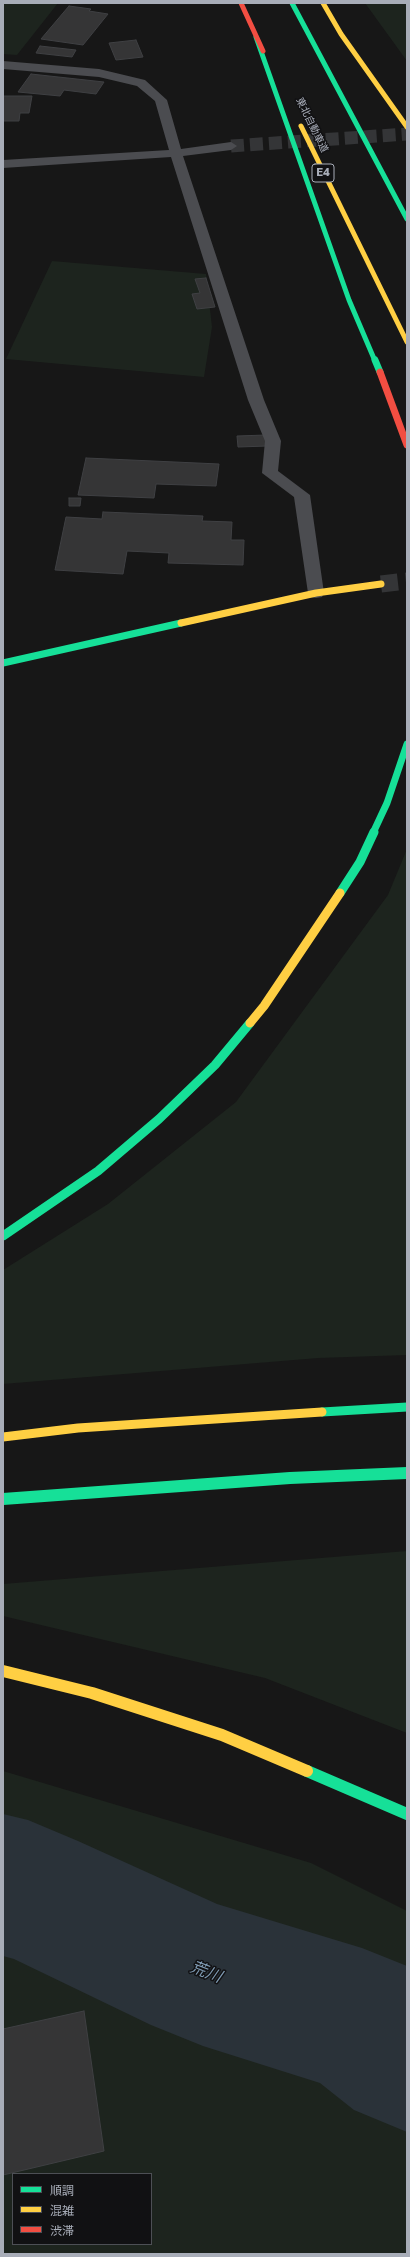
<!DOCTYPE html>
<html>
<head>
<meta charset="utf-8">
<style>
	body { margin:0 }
	#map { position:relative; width:410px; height:2257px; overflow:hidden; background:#171717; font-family:"Golos Text","Noto Sans JP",sans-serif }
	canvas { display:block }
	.frame { position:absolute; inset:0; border:4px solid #a8adb8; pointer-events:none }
	.legend { position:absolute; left:12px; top:2173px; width:140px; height:72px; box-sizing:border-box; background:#111113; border:1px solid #4d4f55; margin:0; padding:5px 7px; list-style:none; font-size:12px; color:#a8adb8 }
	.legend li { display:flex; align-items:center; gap:8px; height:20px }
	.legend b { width:20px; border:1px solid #4d4f55 }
</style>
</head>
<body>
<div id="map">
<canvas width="410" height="2257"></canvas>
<div class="frame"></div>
<ul class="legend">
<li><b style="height:5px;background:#16e098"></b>順調</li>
<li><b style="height:5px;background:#ffcf43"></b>混雑</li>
<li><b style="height:5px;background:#f24e42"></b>渋滞</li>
</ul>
</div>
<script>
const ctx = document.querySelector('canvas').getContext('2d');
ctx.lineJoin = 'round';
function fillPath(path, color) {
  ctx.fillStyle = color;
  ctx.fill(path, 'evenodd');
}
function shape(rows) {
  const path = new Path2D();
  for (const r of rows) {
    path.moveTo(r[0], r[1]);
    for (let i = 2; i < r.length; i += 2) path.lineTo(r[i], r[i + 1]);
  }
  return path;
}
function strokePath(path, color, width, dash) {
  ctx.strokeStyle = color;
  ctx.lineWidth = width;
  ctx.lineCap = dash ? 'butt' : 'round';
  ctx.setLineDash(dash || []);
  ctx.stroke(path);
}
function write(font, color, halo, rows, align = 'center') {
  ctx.font = font + ' "Golos Text","Noto Sans JP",sans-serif';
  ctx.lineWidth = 3;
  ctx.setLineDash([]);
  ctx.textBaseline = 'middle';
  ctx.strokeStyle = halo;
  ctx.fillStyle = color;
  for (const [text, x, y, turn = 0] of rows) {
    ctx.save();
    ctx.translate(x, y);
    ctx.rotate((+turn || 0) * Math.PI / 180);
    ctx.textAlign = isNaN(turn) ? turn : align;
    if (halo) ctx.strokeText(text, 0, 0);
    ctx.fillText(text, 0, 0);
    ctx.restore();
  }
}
fillPath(shape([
	[3,3,58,3,17,55,3,54],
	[365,3,407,3,407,61],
	[52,261,206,274,212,327,204,377,6,359],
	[407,849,407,1355,318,1358,3,1384,3,1270,108,1204,236,1102,388,895],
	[407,1551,407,1733,265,1678,3,1616,3,1584],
	[3,1771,311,1863,407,1911,407,2254,3,2254],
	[13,2174,151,2174,151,2244,13,2244]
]), '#1d241e');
fillPath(shape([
	[3,1814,28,1820,78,1841,217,1904,362,1948,407,1966,407,2132,354,2110,320,2083,203,2046,151,2025,14,1959,3,1956,3,1814]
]), '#2a3239');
const building = shape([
	[69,6,91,9,89,11,108,14,83,45,41,39,69,6],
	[136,40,143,57,116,60,109,43,136,40],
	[40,46,76,50,72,57,36,53,40,46],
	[31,74,104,82,96,94,64,90,60,96,18,92,31,74],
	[3,96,32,96,29,113,20,113,19,121,3,121,3,96],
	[206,278,215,307,197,309,192,294,200,293,195,279,206,278],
	[266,435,268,446,238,447,237,436,266,435],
	[86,458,219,464,216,486,156,484,154,498,78,495,86,458],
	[69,498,81,498,80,506,69,506,69,498],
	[103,512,203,516,202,521,232,522,231,540,244,540,243,565,168,563,169,553,127,551,123,574,55,570,66,517,102,519,103,512],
	[84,2011,104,2151,3,2175,3,2029,84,2011]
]);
fillPath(building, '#353536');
strokePath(building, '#3f4043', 1);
strokePath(shape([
	[231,146,407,134]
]), '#343537', 13, [13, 6]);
strokePath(shape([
	[381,584,407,581]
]), '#343537', 17, [17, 8]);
fillPath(shape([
	[3,61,99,69,145,80,167,100,181,149,231,142,237,146,231,150,183,156,264,400,281,441,278,471,310,495,324,593,322,597,316,598,310,597,308,593,294,497,262,473,265,441,248,400,171,157,3,168,3,160,169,150,155,101,137,86,99,77,3,69,3,61]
]), '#4b4c50');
strokePath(shape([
	[292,3,407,219],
	[256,37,349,300,375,361]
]), '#16e098', 5);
strokePath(shape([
	[375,360,380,372],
	[3,663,181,623],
	[373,833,387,803,407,744]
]), '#16e098', 7);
strokePath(shape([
	[340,893,360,862,374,832],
	[3,1236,98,1171,159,1119,215,1065,250,1023],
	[322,1412,407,1407]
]), '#16e098', 9);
strokePath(shape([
	[3,1499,290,1478,407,1473],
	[307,1771,407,1814]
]), '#16e098', 12);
strokePath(shape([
	[323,3,341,34,407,127],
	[301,126,407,342]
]), '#ffcf43', 5);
strokePath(shape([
	[181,623,316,593,381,584]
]), '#ffcf43', 7);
strokePath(shape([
	[250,1023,264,1006,340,893],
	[3,1437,78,1428,322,1412]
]), '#ffcf43', 9);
strokePath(shape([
	[3,1671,92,1693,222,1735,307,1771]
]), '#ffcf43', 12);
strokePath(shape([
	[241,3,263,51]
]), '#f24e42', 5);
strokePath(shape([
	[380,372,407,445]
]), '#f24e42', 7);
write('10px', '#a8adb8', '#111113', [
	["東北自動車道",312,125,64]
]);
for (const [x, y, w] of [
	[323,173,22]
]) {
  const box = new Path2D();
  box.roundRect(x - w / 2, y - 9, w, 18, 3);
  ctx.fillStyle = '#111113';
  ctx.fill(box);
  strokePath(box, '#a8adb8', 1);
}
write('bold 11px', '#a8adb8', null, [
	["E4",323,173]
]);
write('italic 16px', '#7f9bb3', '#111113', [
	["荒川",206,1972,21]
]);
</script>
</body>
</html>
